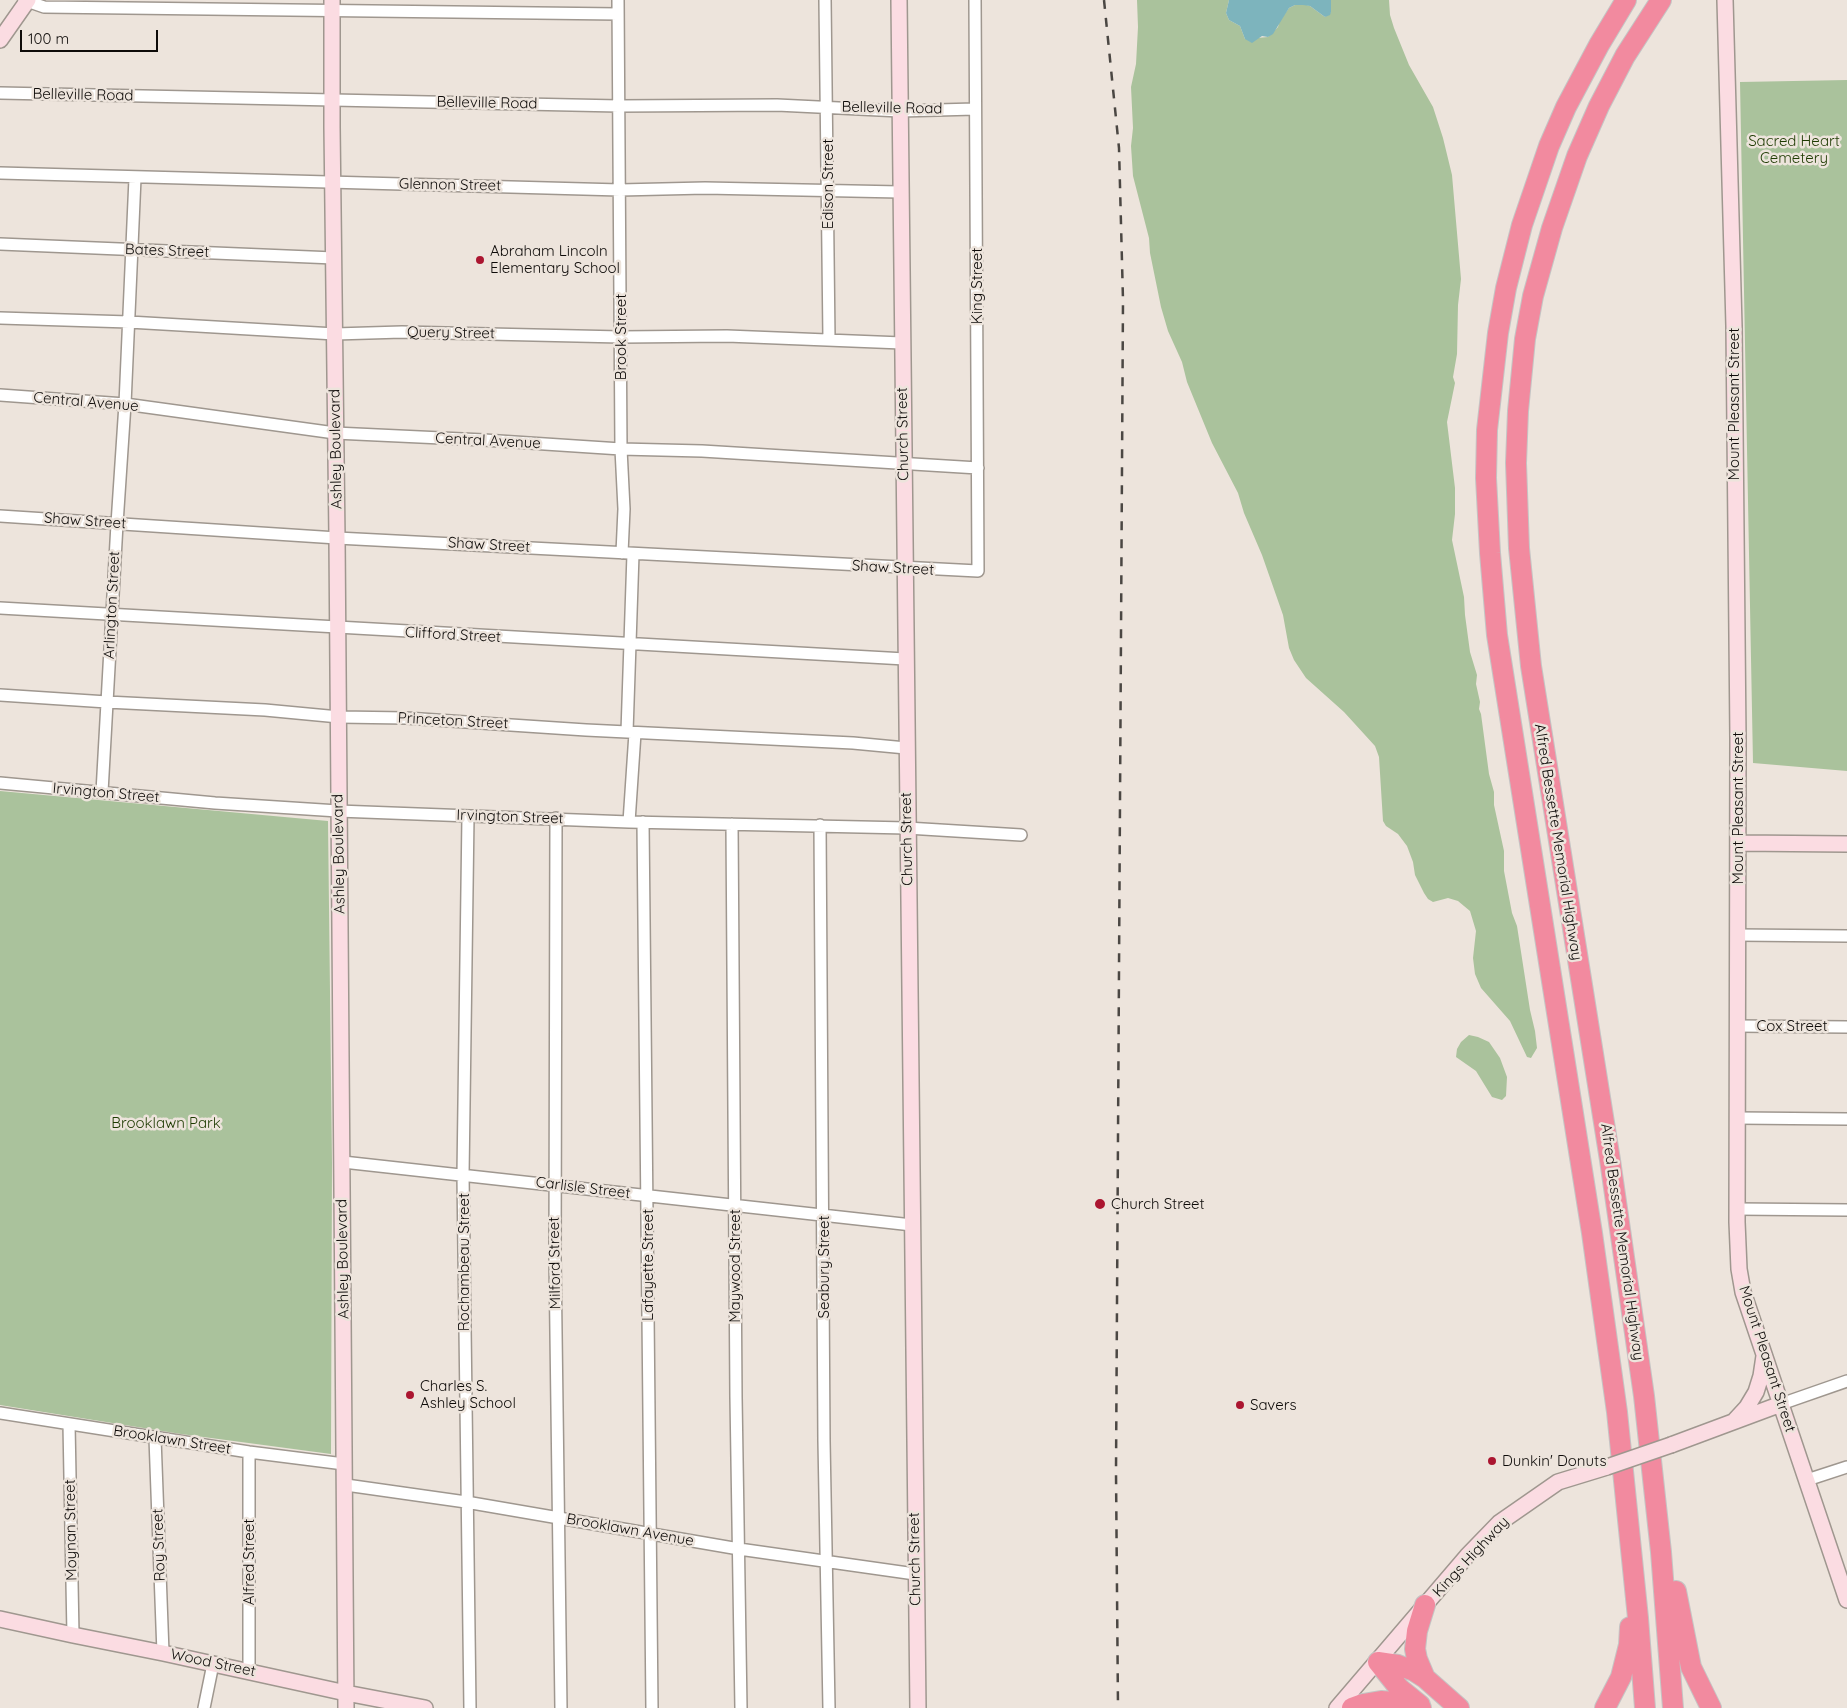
<!DOCTYPE html>
<html>
<head>
<meta charset="utf-8">
<style>
	body { margin:0 }
	#map { position:relative; width:1847px; height:1708px; overflow:hidden; background:#ede4dc; font-family:Quicksand,sans-serif }
	canvas { display:block }
	.scale { position:absolute; left:20px; top:30px; width:138px; height:22px; box-sizing:border-box; border:2px solid #0e0b09; border-top:0; padding-left:6px; font-size:15px; line-height:18px; white-space:nowrap; color:#0e0b09; -webkit-text-stroke:4px #ede4dc; paint-order:stroke }
</style>
</head>
<body>
<div id="map">
<canvas width="1847" height="1708"></canvas>
<div class="scale">100 m</div>
</div>
<script>
const ctx = document.querySelector('canvas').getContext('2d');
ctx.lineJoin = 'round';
function fillPath(path, color) {
  ctx.fillStyle = color;
  ctx.fill(path, 'evenodd');
}
function shape(rows) {
  const path = new Path2D();
  for (const r of rows) {
    path.moveTo(r[0], r[1]);
    for (let i = 2; i < r.length; i += 2) path.lineTo(r[i], r[i + 1]);
  }
  return path;
}
function strokePath(path, color, width, dash) {
  ctx.strokeStyle = color;
  ctx.lineWidth = width;
  ctx.lineCap = dash ? 'butt' : 'round';
  ctx.setLineDash(dash || []);
  ctx.stroke(path);
}
function write(font, color, halo, rows, align = 'center') {
  ctx.font = font + ' Quicksand,sans-serif';
  ctx.lineWidth = 5;
  ctx.setLineDash([]);
  ctx.textBaseline = 'middle';
  ctx.strokeStyle = halo;
  ctx.fillStyle = color;
  for (const [text, x, y, turn = 0] of rows) {
    ctx.save();
    ctx.translate(x, y);
    ctx.rotate((+turn || 0) * Math.PI / 180);
    ctx.textAlign = isNaN(turn) ? turn : align;
    if (halo) ctx.strokeText(text, 0, 0);
    ctx.fillText(text, 0, 0);
    ctx.restore();
  }
}
fillPath(shape([
	[1137,0,1229,0,1226,13,1229,20,1240,26,1245,39,1268,37,1278,27,1280,20,1289,8,1295,5,1303,4,1310,6,1325,17,1331,12,1331,0,1389,0,1390,15,1394,28,1409,65,1433,107,1443,138,1452,175,1461,279,1458,305,1457,354,1453,377,1455,383,1447,422,1455,488,1455,514,1452,540,1464,597,1465,615,1470,652,1477,675,1476,684,1480,702,1479,709,1481,714,1489,774,1494,792,1494,805,1504,851,1504,871,1512,913,1517,926,1530,1010,1535,1031,1537,1048,1531,1058,1527,1057,1510,1021,1481,988,1475,974,1473,958,1476,931,1470,911,1458,901,1448,898,1433,902,1428,899,1424,893,1415,875,1413,862,1407,846,1398,834,1386,826,1383,821,1379,757,1375,746,1344,712,1306,678,1294,660,1289,648,1283,615,1262,555,1244,513,1238,493,1212,443,1187,382,1182,362,1168,331,1161,307,1150,253,1149,238,1133,176,1131,146,1133,128,1131,87,1136,64,1138,27],
	[1847,80,1847,771,1753,763,1740,82],
	[0,791,328,821,332,1163,331,1454,181,1434,0,1405],
	[1469,1035,1478,1037,1489,1042,1500,1058,1507,1077,1506,1096,1502,1100,1492,1097,1476,1071,1456,1057,1457,1049,1461,1042]
]), '#aac29c');
fillPath(shape([
	[1229,0,1331,0,1331,12,1330,15,1325,17,1310,6,1303,5,1295,5,1289,8,1273,34,1268,37,1262,36,1252,43,1245,39,1240,26,1229,20,1226,13]
]), '#7db4bd');
const street = shape([
	[24,0,44,7,618,14],
	[618,0,621,449,624,509,622,553],
	[825,0,829,339],
	[0,93,619,106,777,105,900,111,975,109],
	[0,173,620,190,705,188,900,192],
	[0,244,334,258],
	[0,318,129,322,335,334,402,332,621,337,727,336,902,343],
	[0,395,125,404,335,433,484,440,621,449,702,451,978,468],
	[0,516,337,538,978,571,975,0],
	[0,608,905,659],
	[0,695,107,702,265,710,339,717,406,718,586,730,853,743,906,748],
	[627,732,633,554],
	[0,783,215,803,338,811,629,822,907,828,1021,835],
	[102,792,117,524,125,404,135,178],
	[468,816,463,1175,470,1708],
	[556,818,555,1258,561,1708],
	[629,822,635,733],
	[643,822,652,1708],
	[732,824,736,1397,741,1708],
	[820,825,824,1441,829,1708],
	[1737,935,1847,936],
	[1737,1026,1847,1027],
	[1737,1118,1847,1119],
	[343,1162,912,1225],
	[1737,1209,1847,1210],
	[1781,1404,1847,1381],
	[0,1413,249,1452,344,1464],
	[69,1424,73,1635],
	[155,1438,163,1653],
	[249,1452,249,1671],
	[1807,1480,1847,1467],
	[346,1485,466,1502,739,1549,915,1574],
	[204,1708,213,1664]
]);
const secondary = shape([
	[332,0,332,127,337,538,346,1708],
	[899,0,918,1708],
	[1725,0,1734,326,1738,739,1737,1222,1739,1269,1743,1292,1847,1600],
	[0,40,28,0],
	[1738,843,1847,844],
	[1735,1420,1747,1407,1756,1392,1761,1376,1764,1356],
	[1671,1445,1781,1404],
	[0,1619,73,1635,163,1653,346,1693,425,1708],
	[1337,1708,1467,1556,1499,1523,1558,1482,1607,1467]
]);
const highway = shape([
	[1626,0,1599,45,1566,107,1549,146,1522,225,1506,288,1498,333,1487,430,1486,478,1490,553,1497,635,1592,1233,1617,1412,1638,1618,1645,1708],
	[1661,0,1625,56,1599,106,1577,156,1552,228,1533,296,1525,339,1518,411,1516,463,1519,548,1531,666,1610,1160,1644,1396,1661,1552,1673,1708],
	[1676,1591,1691,1667,1711,1708],
	[1425,1605,1417,1631,1415,1649,1417,1659,1425,1678],
	[1378,1662,1398,1665,1414,1671,1425,1678,1459,1708],
	[1378,1662,1399,1688,1420,1705],
	[1352,1708,1363,1704,1381,1701,1406,1703,1421,1708],
	[1605,1708,1621,1677,1629,1645,1630,1627]
]);
strokePath(street, '#9f978f', 14);
strokePath(secondary, '#9f978f', 18);
strokePath(highway, '#c5c4c4', 22);
strokePath(street, '#fff', 11);
strokePath(secondary, '#fbdce2', 15);
strokePath(highway, '#f28a9f', 20);
strokePath(shape([
	[1104,0,1119,148,1123,300,1116,1472,1118,1708]
]), '#4b4743', 2.5, [9, 9]);
const secondaryBridge = shape([
	[1607,1467,1671,1445]
]);
strokePath(secondaryBridge, '#9f978f', 18, []);
strokePath(secondaryBridge, '#fbdce2', 15);
for (const [x, y, r, color] of [
	[480,260,5,"#ab1530"],
	[1100,1204,6,"#ab1530"],
	[410,1395,5,"#ab1530"],
	[1240,1405,5,"#ab1530"],
	[1492,1461,5,"#ab1530"]
]) {
  const dot = new Path2D();
  dot.arc(x, y, r, 0, 2 * Math.PI);
  ctx.fillStyle = color;
  ctx.fill(dot);
  strokePath(dot, '#ede4dc', 2);
}
write('15px', '#0e0b09', '#ede4dc', [
	["Belleville Road",83,95,1],
	["Belleville Road",487,103,1],
	["Belleville Road",892,108,1],
	["Edison Street",828,184,-90],
	["Glennon Street",450,185,1],
	["Bates Street",167,251,2],
	["King Street",977,286,-90],
	["Query Street",451,333,1],
	["Brook Street",621,337,-90],
	["Central Avenue",86,402,5],
	["Mount Pleasant Street",1734,404,-90],
	["Church Street",903,434,-91],
	["Central Avenue",488,441,3],
	["Ashley Boulevard",336,449,-91],
	["Shaw Street",85,521,4],
	["Shaw Street",489,545,3],
	["Shaw Street",893,568,3],
	["Arlington Street",112,605,-87],
	["Clifford Street",453,635,3],
	["Princeton Street",453,721,3],
	["Irvington Street",106,793,5],
	["Mount Pleasant Street",1738,808,-90],
	["Irvington Street",510,817,2],
	["Church Street",907,839,-91],
	["Alfred Bessette Memorial Highway",1558,842,81],
	["Ashley Boulevard",339,854,-91],
	["Cox Street",1792,1026],
	["Carlisle Street",583,1188,7],
	["Alfred Bessette Memorial Highway",1622,1242,82],
	["Ashley Boulevard",343,1259,-91],
	["Rochambeau Street",464,1262,-90],
	["Milford Street",555,1263,-91],
	["Lafayette Street",648,1265,-90],
	["Maywood Street",735,1266,-90],
	["Seabury Street",824,1267,-90],
	["Mount Pleasant Street",1767,1359,72],
	["Brooklawn Street",172,1440,9],
	["Moynan Street",71,1530,-91],
	["Brooklawn Avenue",630,1530,10],
	["Roy Street",159,1545,-92],
	["Kings Highway",1471,1557,-47],
	["Church Street",915,1559,-91],
	["Alfred Street",249,1562,-90],
	["Wood Street",213,1663,12]
]);
write('15px', '#1e3b02', '#ede4dc', [
	["Sacred Heart",1794,141],
	["Cemetery",1794,158],
	["Brooklawn Park",166,1123]
]);
write('15px', '#0e0b09', '#ede4dc', [
	["Abraham Lincoln",490,251],
	["Elementary School",490,268],
	["Church Street",1111,1204],
	["Charles S.",420,1386],
	["Ashley School",420,1403],
	["Savers",1250,1405],
	["Dunkin' Donuts",1502,1461]
], 'left');
</script>
</body>
</html>
